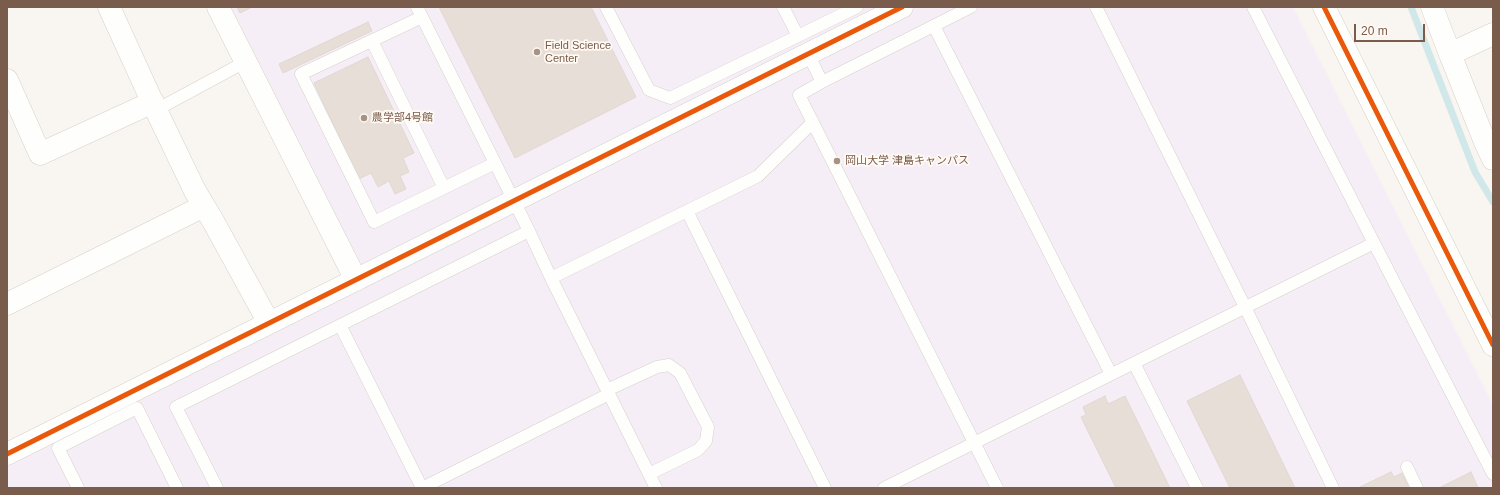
<!DOCTYPE html>
<html>
<head>
<meta charset="utf-8">
<style>
	body { margin:0 }
	#map { position:relative; width:1500px; height:495px; overflow:hidden; background:#f9f5f0; font-family:Arial,sans-serif }
	canvas { display:block }
	.frame { position:absolute; inset:0; border:8px solid #7a5c4d; pointer-events:none }
	.scale { position:absolute; left:1354px; top:24px; width:71px; height:18px; box-sizing:border-box; border:2px solid #7a5c4d; border-top:0; padding-left:5px; font-size:12px; line-height:14px; white-space:nowrap; color:#7a5c4d; -webkit-text-stroke:3px #fffaf3; paint-order:stroke }
</style>
</head>
<body>
<div id="map">
<canvas width="1500" height="495"></canvas>
<div class="frame"></div>
<div class="scale">20 m</div>
</div>
<script>
const ctx = document.querySelector('canvas').getContext('2d');
ctx.lineJoin = 'round';
function fillPath(path, color) {
  ctx.fillStyle = color;
  ctx.fill(path, 'evenodd');
}
function shape(rows) {
  const path = new Path2D();
  for (const r of rows) {
    path.moveTo(r[0], r[1]);
    for (let i = 2; i < r.length; i += 2) path.lineTo(r[i], r[i + 1]);
  }
  return path;
}
function strokePath(path, color, width, dash) {
  ctx.strokeStyle = color;
  ctx.lineWidth = width;
  ctx.lineCap = dash ? 'butt' : 'round';
  ctx.setLineDash(dash || []);
  ctx.stroke(path);
}
function write(font, color, halo, rows, align = 'center') {
  ctx.font = font + ' Arial,"Noto Sans JP",sans-serif';
  ctx.lineWidth = 3.5;
  ctx.setLineDash([]);
  ctx.textBaseline = 'middle';
  ctx.strokeStyle = halo;
  ctx.fillStyle = color;
  for (const [text, x, y, turn = 0] of rows) {
    ctx.save();
    ctx.translate(x, y);
    ctx.rotate((+turn || 0) * Math.PI / 180);
    ctx.textAlign = isNaN(turn) ? turn : align;
    if (halo) ctx.strokeText(text, 0, 0);
    ctx.fillText(text, 0, 0);
    ctx.restore();
  }
}
fillPath(shape([
	[228,7,1293,7,1493,405,1493,488,7,488,7,461,363,283]
]), '#f6eef6');
strokePath(shape([
	[1411,7,1475,172,1493,202]
]), '#d0e8ea', 7);
const building = shape([
	[237,7,252,7,240,13,237,7],
	[439,7,591,7,636,97,515,158,439,7],
	[368,22,372,31,283,73,279,64,368,22],
	[368,57,414,153,403,158,409,172,400,176,406,189,395,194,389,181,378,187,371,173,359,179,314,83,368,57],
	[1240,375,1295,488,1230,488,1187,401,1240,375],
	[1105,396,1108,404,1125,396,1170,488,1116,488,1081,417,1086,415,1083,407,1105,396],
	[1391,472,1394,477,1402,473,1409,488,1358,488,1391,472],
	[1471,472,1478,488,1439,488,1471,472]
]);
fillPath(building, '#e6ded7');
strokePath(building, '#e2d8d2', 1);
const service = shape([
	[417,7,529,231,551,278,656,488],
	[606,7,649,90,670,98,798,36,783,7],
	[1096,7,1245,307,1333,488],
	[422,17,301,74,374,222,495,163],
	[934,26,1111,374],
	[798,36,857,7],
	[372,41,444,188],
	[808,54,822,82,971,7],
	[822,82,799,95,997,488],
	[156,110,245,62],
	[687,211,825,488],
	[1374,243,1493,474],
	[551,278,758,176,813,122],
	[340,325,422,488],
	[1134,363,1197,488],
	[607,390,657,367,669,365,680,373,708,427,706,441,698,450,649,474],
	[1407,467,1417,488],
	[78,488,58,448,137,408,177,488],
	[217,488,176,407,529,231],
	[422,488,609,394],
	[884,488,1374,243,1253,7]
]);
const minor = shape([
	[109,7,156,110,195,191,204,206],
	[218,7,356,280],
	[1432,7,1450,54],
	[1493,34,1450,54,1485,142,1493,159],
	[7,80,40,154,153,102],
	[7,304,204,206,213,221,269,323],
	[7,454,902,7]
]);
const tertiary = shape([
	[1324,7,1493,345]
]);
strokePath(service, '#d7d1cb', 13);
strokePath(minor, '#d7d1cb', 23);
strokePath(tertiary, '#d7d1cb', 23);
strokePath(service, '#fefefd', 12);
strokePath(minor, '#fefefd', 22);
strokePath(tertiary, '#fefefd', 22);
strokePath(shape([
	[1324,7,1493,345],
	[7,454,902,7]
]), '#e8590c', 5);
for (const [x, y, r, color] of [
	[537,52,4,"#a69286"],
	[364,118,4,"#a69286"],
	[837,161,4,"#a69286"]
]) {
  const dot = new Path2D();
  dot.arc(x, y, r, 0, 2 * Math.PI);
  ctx.fillStyle = color;
  ctx.fill(dot);
  strokePath(dot, '#fffaf3', 1.5);
}
write('11px', '#7a5c4d', '#fffaf3', [
	["Field Science",545,46],
	["Center",545,59],
	["農学部4号館",372,118],
	["岡山大学 津島キャンパス",845,161]
], 'left');
</script>
</body>
</html>
